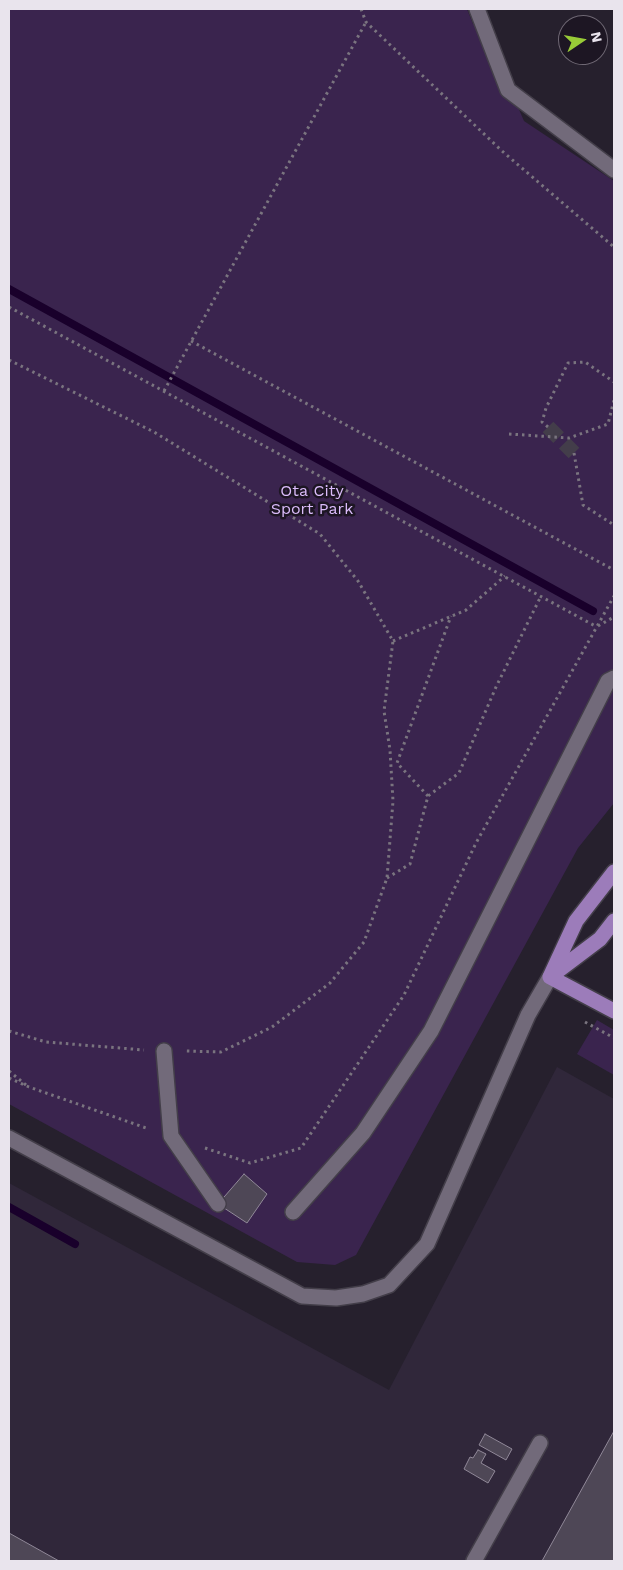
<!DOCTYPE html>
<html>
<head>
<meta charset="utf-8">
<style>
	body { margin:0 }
	#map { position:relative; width:623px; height:1570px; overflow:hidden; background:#26202d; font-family:"Work Sans",sans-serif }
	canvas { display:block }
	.frame { position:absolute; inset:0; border:10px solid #e9e4ed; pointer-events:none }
	.north { position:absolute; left:558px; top:15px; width:50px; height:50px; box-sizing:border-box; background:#1d1623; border:1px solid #6f6874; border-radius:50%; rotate:78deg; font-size:14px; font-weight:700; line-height:20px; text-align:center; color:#e9e4ed }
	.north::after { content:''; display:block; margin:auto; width:18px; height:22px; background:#98cb37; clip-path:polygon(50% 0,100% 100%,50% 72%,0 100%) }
</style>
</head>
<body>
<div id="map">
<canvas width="623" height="1570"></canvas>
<div class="frame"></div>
<div class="north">N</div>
</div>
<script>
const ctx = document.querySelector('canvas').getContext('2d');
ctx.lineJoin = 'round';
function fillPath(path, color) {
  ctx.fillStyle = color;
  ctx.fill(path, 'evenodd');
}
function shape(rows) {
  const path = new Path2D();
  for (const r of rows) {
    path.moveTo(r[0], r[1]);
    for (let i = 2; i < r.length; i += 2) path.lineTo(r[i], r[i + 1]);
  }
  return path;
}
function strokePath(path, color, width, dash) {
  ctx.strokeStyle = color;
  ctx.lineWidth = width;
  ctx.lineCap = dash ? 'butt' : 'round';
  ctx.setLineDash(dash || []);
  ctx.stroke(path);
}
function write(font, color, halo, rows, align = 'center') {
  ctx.font = font + ' "Work Sans",sans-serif';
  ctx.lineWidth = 5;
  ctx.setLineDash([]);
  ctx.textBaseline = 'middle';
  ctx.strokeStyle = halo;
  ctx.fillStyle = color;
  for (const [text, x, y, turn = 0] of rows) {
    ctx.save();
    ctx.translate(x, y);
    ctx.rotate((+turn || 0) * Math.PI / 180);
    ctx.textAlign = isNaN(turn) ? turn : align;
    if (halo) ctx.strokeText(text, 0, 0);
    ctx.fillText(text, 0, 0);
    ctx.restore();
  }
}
fillPath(shape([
	[557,1067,614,1099,614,1561,9,1561,9,1183,389,1390]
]), '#30273a');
fillPath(shape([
	[9,9,467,9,473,24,484,28,524,121,614,181,614,803,578,848,356,1255,335,1265,297,1262,9,1104],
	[597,1020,614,1030,614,1075,577,1054]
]), '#3a244e');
strokePath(shape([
	[9,289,593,611],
	[9,1207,75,1244]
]), '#19002b', 8);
const building = shape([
	[244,1174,267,1194,247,1223,218,1204,244,1174],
	[614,1431,614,1561,542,1561,614,1431],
	[485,1434,512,1449,506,1460,479,1445,485,1434],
	[478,1450,486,1454,481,1463,495,1471,488,1483,464,1469,470,1457,473,1458,478,1450],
	[9,1533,59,1561,9,1561,9,1533]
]);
fillPath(building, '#4e4756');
strokePath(building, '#908898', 1);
strokePath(shape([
	[548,427,574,453]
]), '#433d4a', 15, [15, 8]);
const minor = shape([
	[477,9,508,90,614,170],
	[164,1051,171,1136,218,1204],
	[9,1138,302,1296,336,1298,363,1294,389,1285,427,1244,528,1015,550,977],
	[293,1212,363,1133,431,1031,608,681,614,678],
	[474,1561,540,1443]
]);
const major = shape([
	[551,976,600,939,614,921],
	[550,977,576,921,614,872],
	[550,977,614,1011]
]);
strokePath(minor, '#433e49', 18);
strokePath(major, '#433e49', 18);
strokePath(shape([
	[361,9,366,22,502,151,614,247],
	[9,307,597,627],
	[191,341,614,570],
	[9,360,154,432,320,534,358,581,393,641,384,711,390,750,393,801,387,878,364,942,330,983,272,1027,221,1052,185,1051],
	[164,391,366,22],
	[548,427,542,422,546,408,568,363,585,362,614,382],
	[509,434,569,438,608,424,614,400],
	[574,453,583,505,614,525],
	[598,626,614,617],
	[393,641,466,610,505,576],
	[428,796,397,763,451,616],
	[387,878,410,864,428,796,459,773,496,687,541,596],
	[585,1022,614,1038],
	[9,1031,46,1042,144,1050],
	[9,1071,26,1085],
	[9,1078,29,1087,149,1129],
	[205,1148,250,1163,301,1148,404,995,476,843,614,596]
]), '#7a747f', 3, [2.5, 4]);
strokePath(minor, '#726a7a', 15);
strokePath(major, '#9c7cba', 15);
write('16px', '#dbbcfb', '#1d1623', [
	["Ota City",312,491],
	["Sport Park",312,509]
]);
</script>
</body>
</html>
